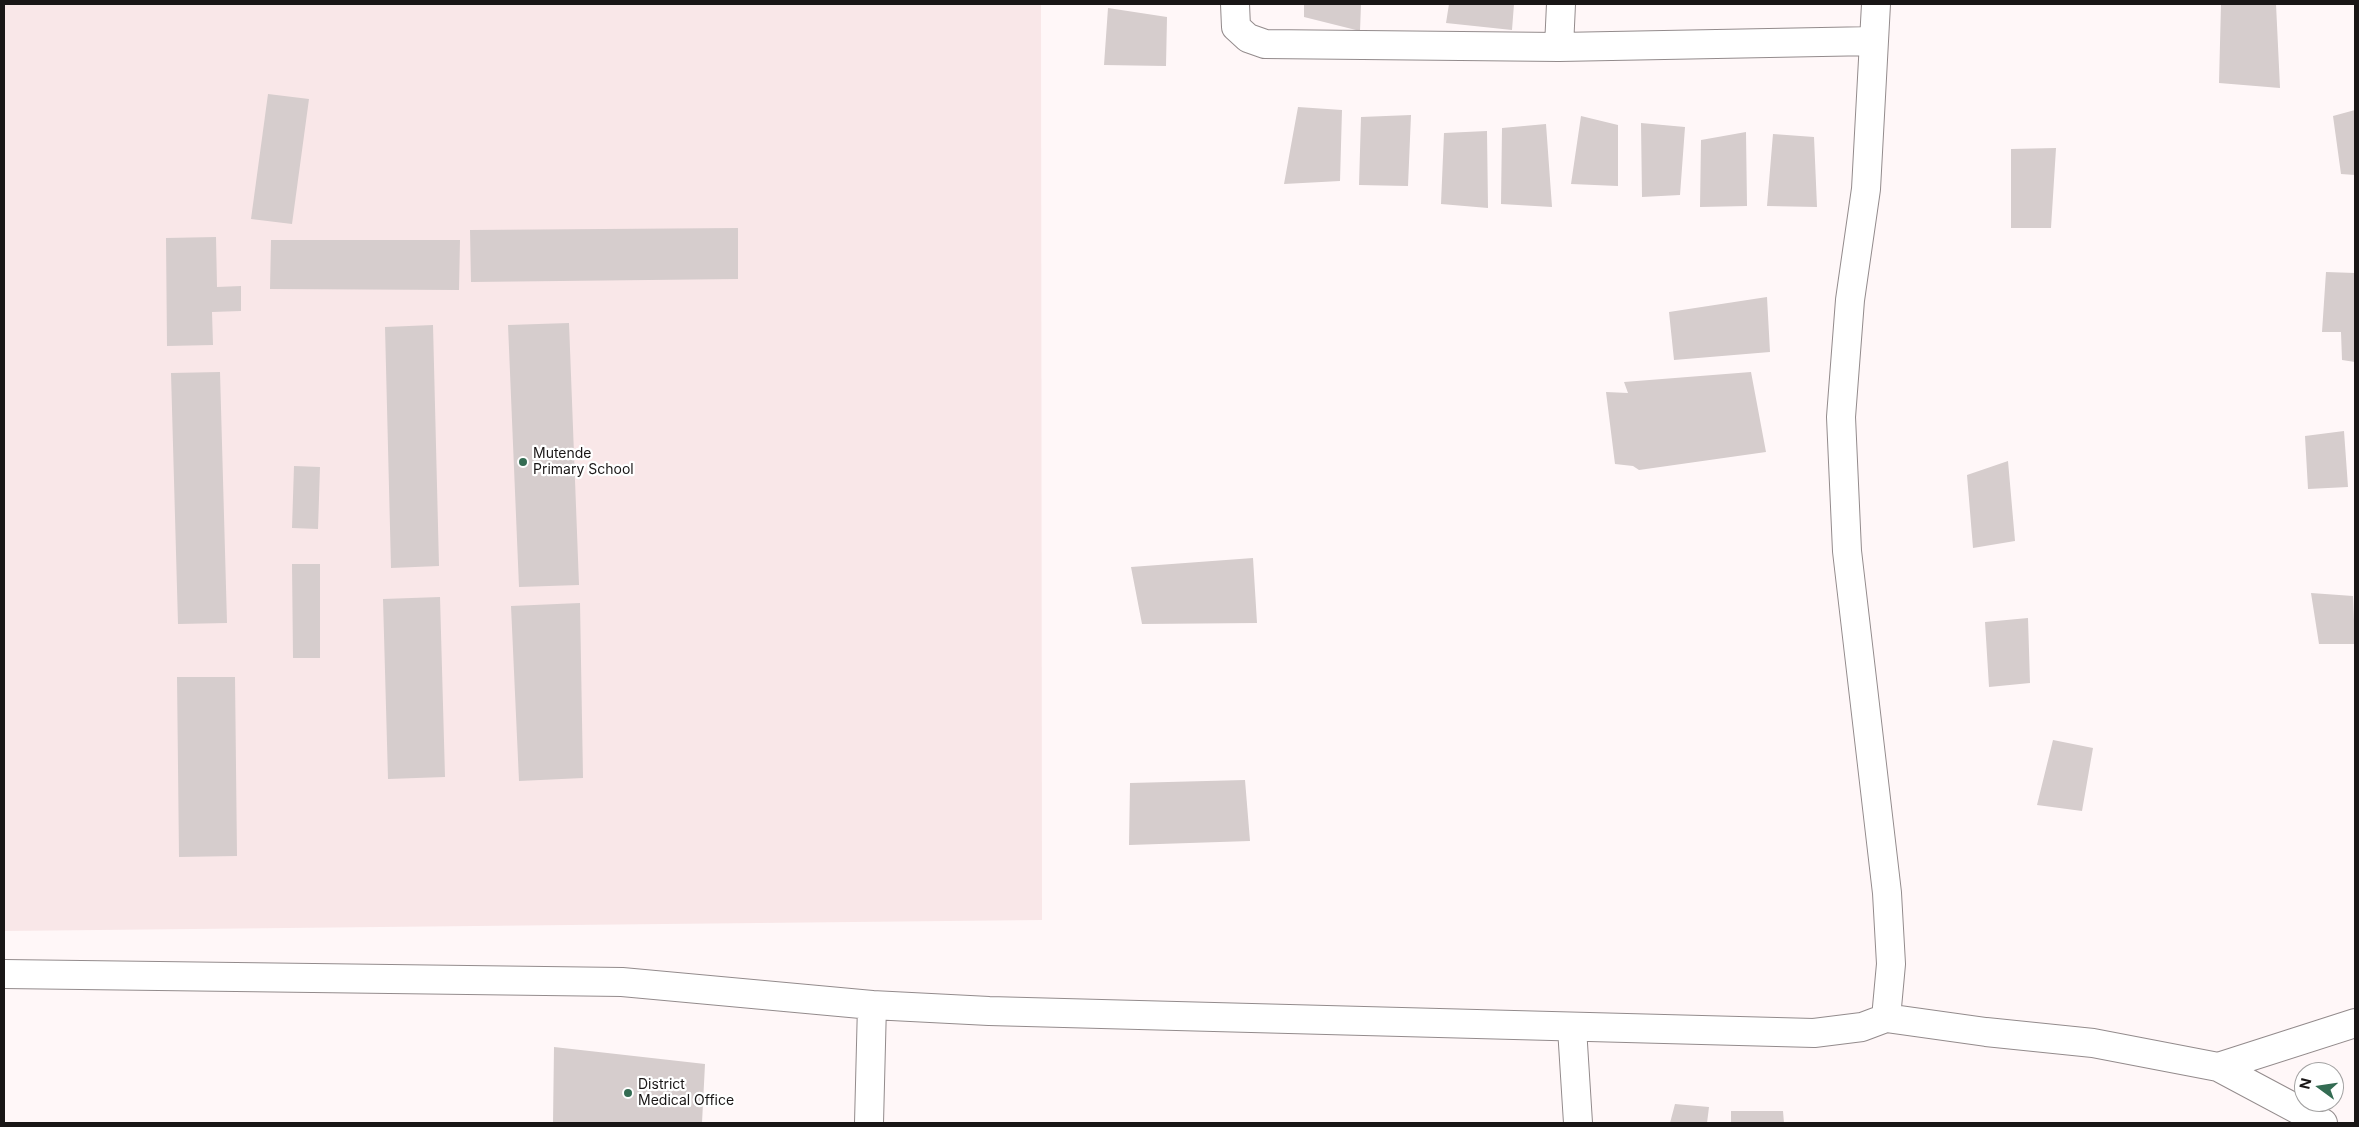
<!DOCTYPE html>
<html>
<head>
<meta charset="utf-8">
<style>
	body { margin:0 }
	#map { position:relative; width:2359px; height:1127px; overflow:hidden; background:#fff7f8; font-family:Inter,sans-serif }
	canvas { display:block }
	.frame { position:absolute; inset:0; border:5px solid #191616; pointer-events:none }
	.north { position:absolute; left:2294px; top:1062px; width:50px; height:50px; box-sizing:border-box; background:#fff; border:1px solid #a3a2a2; border-radius:50%; rotate:284deg; font-size:14px; font-weight:700; line-height:20px; text-align:center; color:#191616 }
	.north::after { content:''; display:block; margin:auto; width:18px; height:22px; background:#346c53; clip-path:polygon(50% 0,100% 100%,50% 72%,0 100%) }
</style>
</head>
<body>
<div id="map">
<canvas width="2359" height="1127"></canvas>
<div class="frame"></div>
<div class="north">N</div>
</div>
<script>
const ctx = document.querySelector('canvas').getContext('2d');
ctx.lineJoin = 'round';
function fillPath(path, color) {
  ctx.fillStyle = color;
  ctx.fill(path, 'evenodd');
}
function shape(rows) {
  const path = new Path2D();
  for (const r of rows) {
    path.moveTo(r[0], r[1]);
    for (let i = 2; i < r.length; i += 2) path.lineTo(r[i], r[i + 1]);
  }
  return path;
}
function strokePath(path, color, width, dash) {
  ctx.strokeStyle = color;
  ctx.lineWidth = width;
  ctx.lineCap = dash ? 'butt' : 'round';
  ctx.setLineDash(dash || []);
  ctx.stroke(path);
}
function write(font, color, halo, rows, align = 'center') {
  ctx.font = font + ' Inter,sans-serif';
  ctx.lineWidth = 4.5;
  ctx.setLineDash([]);
  ctx.textBaseline = 'middle';
  ctx.strokeStyle = halo;
  ctx.fillStyle = color;
  for (const [text, x, y, turn = 0] of rows) {
    ctx.save();
    ctx.translate(x, y);
    ctx.rotate((+turn || 0) * Math.PI / 180);
    ctx.textAlign = isNaN(turn) ? turn : align;
    if (halo) ctx.strokeText(text, 0, 0);
    ctx.fillText(text, 0, 0);
    ctx.restore();
  }
}
fillPath(shape([
	[4,4,1041,4,1042,920,4,931]
]), '#f9e7e8');
fillPath(shape([
	[1304,4,1361,4,1360,31,1304,17],
	[1449,4,1514,4,1512,30,1446,23],
	[2221,4,2276,4,2280,88,2219,83],
	[1108,8,1167,17,1166,66,1104,65],
	[268,94,309,99,292,224,251,219],
	[1298,107,1342,110,1340,181,1284,184],
	[2355,110,2355,175,2341,174,2333,116],
	[1411,115,1408,186,1359,185,1361,117],
	[1581,116,1618,125,1618,186,1571,184],
	[1641,123,1685,127,1680,195,1642,197],
	[1546,124,1552,207,1501,204,1502,128],
	[1487,131,1488,208,1441,204,1444,133],
	[1746,132,1747,206,1700,207,1701,140],
	[1773,134,1814,137,1817,207,1767,206],
	[2056,148,2051,228,2011,228,2011,149],
	[738,228,738,279,471,282,470,230],
	[216,237,217,287,241,286,241,311,212,312,213,345,167,346,166,238],
	[271,240,460,240,459,290,270,289],
	[2326,272,2355,273,2355,362,2342,360,2341,332,2322,332],
	[1767,297,1770,352,1674,360,1669,312],
	[569,323,579,585,519,587,508,325],
	[433,325,439,566,391,568,385,327],
	[220,372,227,623,178,624,171,373],
	[1751,372,1766,452,1639,470,1633,466,1615,464,1606,392,1628,393,1624,382],
	[2344,431,2348,487,2308,489,2305,436],
	[2008,461,2015,541,1973,548,1967,475],
	[294,466,320,467,318,529,292,528],
	[1253,558,1257,623,1142,624,1131,567],
	[292,564,320,564,320,658,293,658],
	[2311,593,2353,596,2355,644,2319,644],
	[440,597,445,777,388,779,383,599],
	[580,603,583,778,519,781,511,606],
	[2028,618,2030,683,1989,687,1985,622],
	[177,677,235,677,237,856,179,857],
	[2053,740,2093,748,2082,811,2037,805],
	[1245,780,1250,841,1129,845,1130,783],
	[554,1047,705,1064,702,1123,553,1123],
	[1675,1104,1709,1107,1707,1123,1670,1123],
	[1731,1111,1783,1111,1784,1123,1731,1123]
]), '#d6cdcd');
const minor = shape([
	[1235,4,1236,27,1248,38,1265,44,1559,47,1874,41],
	[1559,47,1561,4],
	[4,974,622,982,872,1005,869,1123],
	[872,1005,989,1011,1814,1033,1862,1027,1886,1018,1891,964,1887,893,1847,551,1841,417,1850,300,1866,189,1876,4],
	[1886,1018,1986,1032,2093,1043,2218,1067,2323,1123],
	[1572,1028,1578,1123],
	[2218,1067,2355,1023]
]);
strokePath(minor, '#938b8c', 30);
strokePath(minor, '#fff', 28);
for (const [x, y, r, color] of [
	[523,462,5,"#346c53"],
	[628,1093,5,"#346c53"]
]) {
  const dot = new Path2D();
  dot.arc(x, y, r, 0, 2 * Math.PI);
  ctx.fillStyle = color;
  ctx.fill(dot);
  strokePath(dot, '#fff', 2);
}
write('14px', '#191616', '#fff', [
	["Mutende",533,454],
	["Primary School",533,470],
	["District",638,1085],
	["Medical Office",638,1101]
], 'left');
</script>
</body>
</html>
